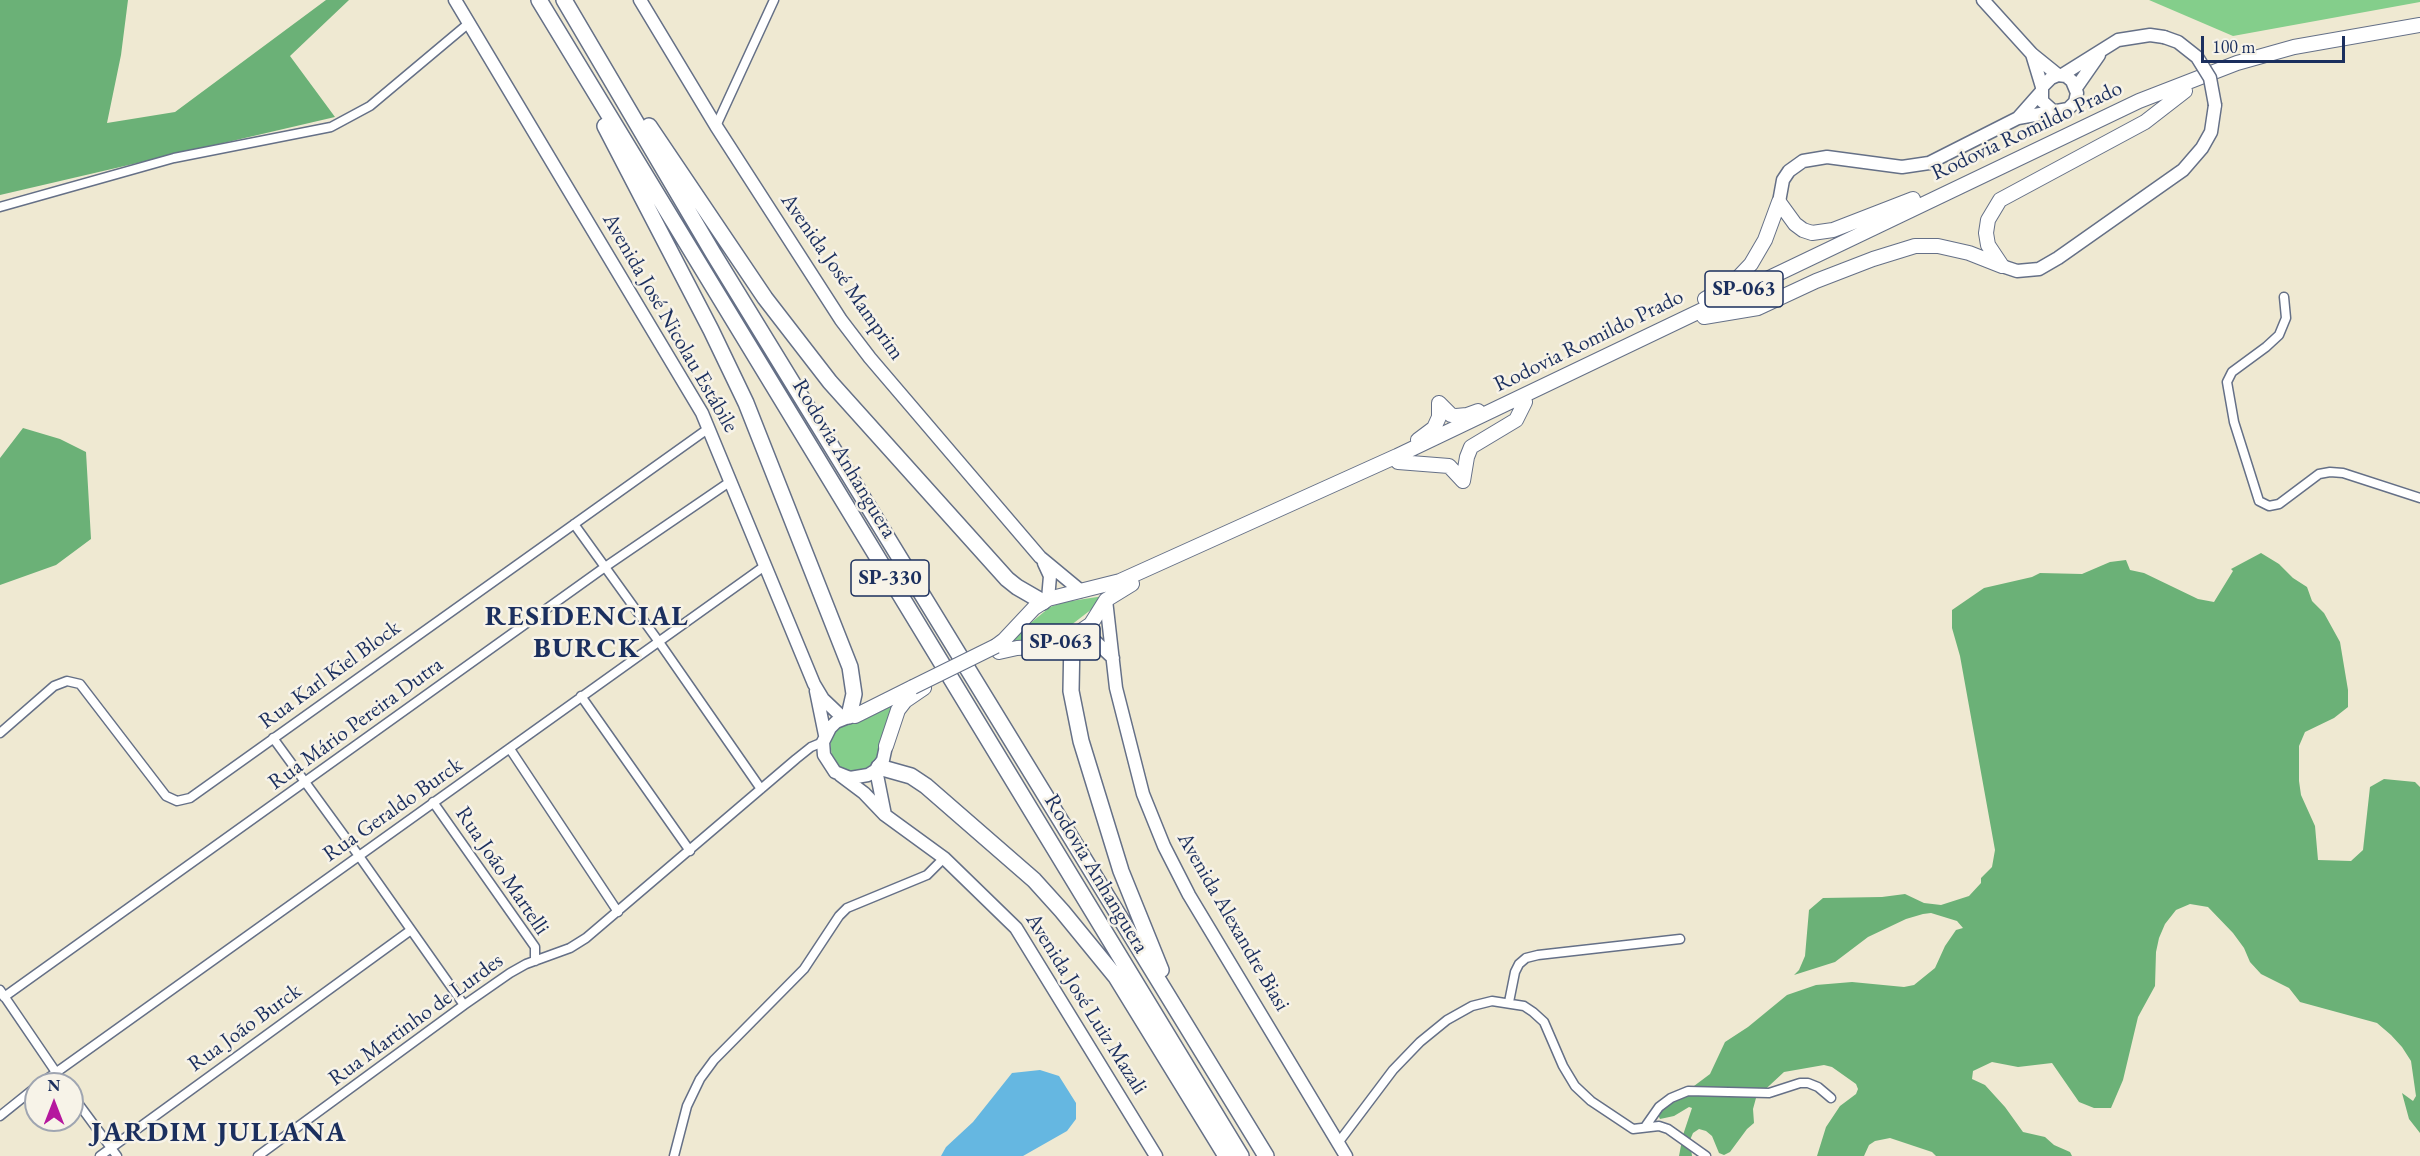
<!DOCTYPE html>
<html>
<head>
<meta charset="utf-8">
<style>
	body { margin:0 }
	#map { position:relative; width:2420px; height:1156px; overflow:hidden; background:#efe9d2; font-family:"EB Garamond",serif }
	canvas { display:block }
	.north { position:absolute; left:24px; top:1072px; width:60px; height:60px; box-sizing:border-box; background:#f7f3e8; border:2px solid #9fa5b1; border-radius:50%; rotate:0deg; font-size:16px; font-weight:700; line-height:24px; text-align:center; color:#1b2f5e }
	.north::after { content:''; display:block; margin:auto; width:21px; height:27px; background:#b5179e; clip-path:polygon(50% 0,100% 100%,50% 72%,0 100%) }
	.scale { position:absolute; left:2201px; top:36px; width:144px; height:27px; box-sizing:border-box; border:3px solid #1b2f5e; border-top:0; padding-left:8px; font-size:18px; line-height:21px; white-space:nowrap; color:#1b2f5e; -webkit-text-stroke:4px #f7f3e8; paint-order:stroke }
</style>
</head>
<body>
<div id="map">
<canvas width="2420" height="1156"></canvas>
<div class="north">N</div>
<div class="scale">100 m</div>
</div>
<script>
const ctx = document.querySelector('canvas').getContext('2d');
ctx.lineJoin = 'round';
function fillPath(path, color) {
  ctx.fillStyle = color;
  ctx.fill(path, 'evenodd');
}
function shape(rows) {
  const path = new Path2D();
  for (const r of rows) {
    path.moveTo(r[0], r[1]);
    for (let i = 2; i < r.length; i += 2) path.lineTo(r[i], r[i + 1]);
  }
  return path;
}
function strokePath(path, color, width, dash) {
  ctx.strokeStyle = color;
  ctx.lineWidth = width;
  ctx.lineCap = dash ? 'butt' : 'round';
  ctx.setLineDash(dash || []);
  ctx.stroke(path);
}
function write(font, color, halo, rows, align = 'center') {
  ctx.font = font + ' "EB Garamond",serif';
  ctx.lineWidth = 5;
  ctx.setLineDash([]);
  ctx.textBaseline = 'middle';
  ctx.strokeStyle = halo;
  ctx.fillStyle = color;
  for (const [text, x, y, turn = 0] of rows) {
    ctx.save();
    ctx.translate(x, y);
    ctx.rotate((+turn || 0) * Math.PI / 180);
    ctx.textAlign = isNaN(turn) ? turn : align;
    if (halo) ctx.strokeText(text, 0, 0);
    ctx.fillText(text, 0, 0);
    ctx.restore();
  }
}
fillPath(shape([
	[2149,0,2420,0,2420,2,2233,36],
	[1110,595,1066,629,1051,636,1004,645,1050,607,1065,602],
	[907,693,878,759,873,765,858,772,850,772,836,764,832,757,830,741,838,727]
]), '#84ce8b');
fillPath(shape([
	[0,0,128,0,121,55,107,123,175,112,326,0,349,0,290,56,335,117,0,195],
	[23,428,60,439,86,452,91,539,56,565,0,585,0,458],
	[2261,553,2279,564,2293,578,2307,587,2312,601,2324,613,2340,642,2348,690,2348,707,2334,718,2305,732,2299,746,2299,781,2301,795,2315,826,2318,860,2351,861,2363,850,2370,787,2384,779,2415,782,2420,787,2420,1133,2409,1119,2402,1093,2413,1101,2416,1096,2411,1061,2402,1047,2391,1035,2377,1023,2300,1002,2289,988,2261,974,2250,962,2244,948,2233,933,2208,907,2190,904,2176,910,2165,924,2159,938,2156,952,2155,986,2138,1017,2123,1080,2111,1108,2094,1108,2079,1102,2052,1063,2018,1067,1992,1062,1973,1071,1972,1079,1985,1085,2005,1107,2023,1132,2045,1137,2054,1145,2070,1152,2072,1156,1936,1156,1932,1152,1890,1138,1875,1141,1869,1145,1864,1156,1817,1156,1826,1127,1840,1106,1856,1094,1858,1089,1856,1084,1832,1067,1824,1065,1784,1072,1756,1098,1753,1109,1754,1123,1747,1129,1730,1152,1724,1155,1719,1153,1712,1136,1706,1131,1699,1129,1693,1133,1690,1140,1692,1156,1679,1156,1683,1135,1692,1108,1689,1107,1674,1116,1660,1119,1658,1115,1662,1099,1669,1095,1699,1091,1694,1086,1710,1074,1725,1042,1748,1027,1787,995,1816,985,1852,982,1904,987,1914,985,1935,968,1945,946,1956,930,1963,928,1957,921,1931,913,1923,914,1906,919,1868,937,1835,962,1794,975,1799,970,1805,956,1809,910,1823,898,1882,897,1905,894,1924,903,1941,905,1969,896,1981,883,1981,878,1992,867,1995,850,1960,656,1952,628,1952,610,1984,588,2032,577,2040,573,2082,574,2110,562,2126,560,2130,570,2144,573,2198,599,2214,602,2233,571,2231,569]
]), '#6bb177');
fillPath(shape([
	[1040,1070,1059,1076,1076,1103,1076,1119,1067,1131,1023,1156,941,1156,946,1147,973,1122,1012,1073]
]), '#65b7e1');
const street = shape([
	[716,126,774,0],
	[0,207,174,158,331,127,370,106,469,23],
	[2284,297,2286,318,2279,335,2266,347,2232,372,2227,382,2234,422,2259,501,2269,506,2279,504,2319,474,2330,472,2343,473,2420,498],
	[574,524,659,642,761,789],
	[581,696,690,851],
	[0,733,54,686,67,681,80,684,166,796,177,801,190,798,709,428],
	[273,738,359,856,464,1005],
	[510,749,618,912],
	[433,802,535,947,535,961],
	[0,990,64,1084],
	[4,997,605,567,731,481],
	[1509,1002,1515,972,1519,964,1526,958,1538,955,1680,939],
	[40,1084,766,565],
	[72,1095,117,1156],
	[0,1116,36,1087],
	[1645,1127,1659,1107,1671,1098,1688,1091,1769,1093,1800,1083,1808,1083,1818,1087,1831,1098],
	[1338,1143,1393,1070,1420,1042,1447,1020,1472,1006,1492,1001,1524,1006,1533,1012,1544,1022,1563,1066,1575,1086,1591,1101,1633,1129,1659,1126,1668,1129,1706,1156],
	[100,1156,411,930],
	[258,1156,464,1005,510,973,526,964,570,948,586,938,796,759,811,747,823,742],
	[674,1156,687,1106,700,1079,714,1060,804,969,839,916,847,908,927,875,944,858]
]);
const secondary = shape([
	[455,0,702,413,814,684,823,699,843,718],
	[640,0,716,126,841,320,870,358,1040,557,1081,591],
	[1983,0,2032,54,2058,75],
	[2032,54,2042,87],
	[2062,75,2118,40,2150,35,2164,37],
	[2076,88,2099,55],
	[2018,118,2041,92],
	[1779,202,1783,180,1789,171,1803,161,1827,157,1902,167,1929,163,2018,118,2068,109,2075,102,2077,93,2072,81,2066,76,2058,75,2051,78,2042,87,2042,101,2053,111],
	[2002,266,2017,271,2039,269,2058,258,2183,170,2202,148,2211,132,2215,105],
	[1044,563,1050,576,1048,599],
	[1106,600,1116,688,1143,794,1164,846,1189,895,1346,1156],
	[1075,635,1096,642,1113,658],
	[816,691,825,735],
	[851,716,836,722,830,728,823,742,824,755,835,772,850,778,868,775,876,770,883,760,886,746],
	[876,770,885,815],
	[840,775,864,793,885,815,944,858,1016,928,1156,1156]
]);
const primary = shape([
	[1779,202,1795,224,1803,230,1812,233,1833,230,1913,199],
	[2002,266,1988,245,1986,233,1988,220,2000,200,2145,122,2185,91],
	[1705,299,1733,283,1751,264,1765,240,1779,202],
	[1704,317,1758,308,1816,281,1873,259,1915,246,1938,246,1969,253,2002,266],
	[1439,403,1451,415,1456,416,1467,415,1478,411],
	[1418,440,1434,428,1439,417,1439,403],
	[1398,462,1449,466,1463,481],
	[1463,481,1467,457,1471,447,1516,420,1525,402],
	[996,646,1004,640,1034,608,1048,599,1120,581,1397,456,2139,101,2237,63,2294,47,2420,25],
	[999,652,1017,648,1054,646,1072,637,1091,624,1106,600,1132,584],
	[855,716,913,687],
	[886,746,898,710,905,701,924,688]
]);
const highway = shape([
	[539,0,1241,1156],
	[564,0,713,253,1266,1156],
	[605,126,711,330,746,403,850,667,854,694,849,716],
	[649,126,765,298,830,382,1007,579,1017,587,1043,602],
	[1072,637,1071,691,1081,741,1121,871,1161,970],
	[879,767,911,776,926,786,1034,880,1062,911,1116,977,1226,1156]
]);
strokePath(street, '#657087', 11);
strokePath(secondary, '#657087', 15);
strokePath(primary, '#657087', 16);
strokePath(highway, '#657087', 18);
strokePath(street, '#fff', 8);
strokePath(secondary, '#fff', 12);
strokePath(primary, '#fff', 14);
strokePath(highway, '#fff', 15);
const secondaryBridge = shape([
	[2164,37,2178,42,2197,57,2210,78,2215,105]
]);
const primaryBridge = shape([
	[913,687,996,646]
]);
strokePath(secondaryBridge, '#657087', 15, []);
strokePath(primaryBridge, '#657087', 16, []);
strokePath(secondaryBridge, '#fff', 12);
strokePath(primaryBridge, '#fff', 14);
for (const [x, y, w] of [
	[1744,289,78],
	[890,578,78],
	[1061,642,78]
]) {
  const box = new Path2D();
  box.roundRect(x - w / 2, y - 18, w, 36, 4.5);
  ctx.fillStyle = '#f7f3e8';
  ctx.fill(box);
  strokePath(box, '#1b2f5e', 1.5);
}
write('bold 21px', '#1b2f5e', null, [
	["SP-063",1744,289],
	["SP-330",890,578],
	["SP-063",1061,642]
]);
write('22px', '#1b2f5e', '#f7f3e8', [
	["Rodovia Romildo Prado",2027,131,-25],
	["Avenida José Mamprim",842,277,55],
	["Avenida José Nicolau Estábile",670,323,60],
	["Rodovia Romildo Prado",1589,341,-26],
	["Rodovia Anhanguera",844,459,59],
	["Rua Karl Kiel Block",330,675,-36],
	["Rua Mário Pereira Dutra",356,724,-36],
	["Rua Geraldo Burck",393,810,-35],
	["Rua João Martelli",502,871,56],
	["Rodovia Anhanguera",1096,874,59],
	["Avenida Alexandre Biasi",1233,922,60],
	["Avenida José Luiz Mazali",1086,1004,58],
	["Rua Martinho de Lurdes",416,1020,-36],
	["Rua João Burck",245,1028,-36]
]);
ctx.letterSpacing = '1.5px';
write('bold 28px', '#1b2f5e', '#f7f3e8', [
	["RESIDENCIAL",587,617],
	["BURCK",587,649],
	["JARDIM JULIANA",219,1133]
]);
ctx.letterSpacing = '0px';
</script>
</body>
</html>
